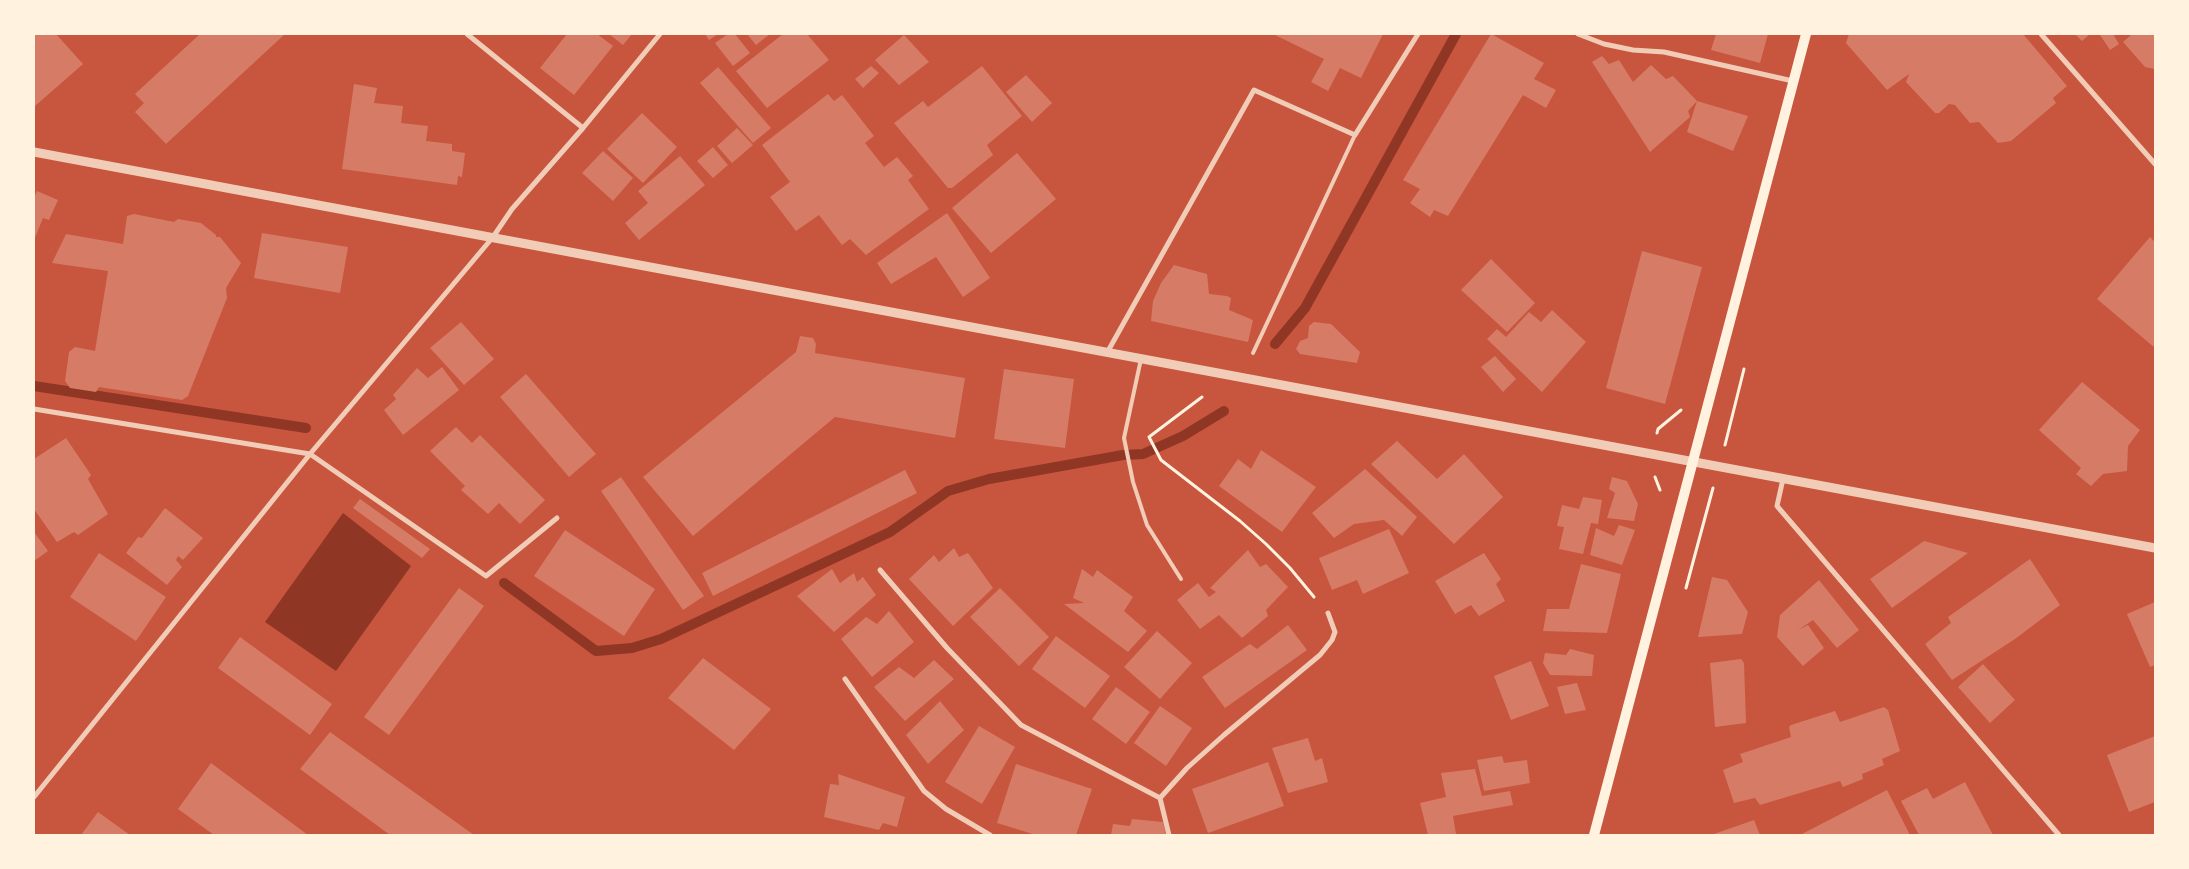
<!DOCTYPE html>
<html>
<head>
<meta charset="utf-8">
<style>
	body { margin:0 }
	#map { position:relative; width:2189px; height:869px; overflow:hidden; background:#c8553d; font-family:Rubik,sans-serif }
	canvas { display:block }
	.frame { position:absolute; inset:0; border:35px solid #fff3e0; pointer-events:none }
</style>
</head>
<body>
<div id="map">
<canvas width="2189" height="869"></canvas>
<div class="frame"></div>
</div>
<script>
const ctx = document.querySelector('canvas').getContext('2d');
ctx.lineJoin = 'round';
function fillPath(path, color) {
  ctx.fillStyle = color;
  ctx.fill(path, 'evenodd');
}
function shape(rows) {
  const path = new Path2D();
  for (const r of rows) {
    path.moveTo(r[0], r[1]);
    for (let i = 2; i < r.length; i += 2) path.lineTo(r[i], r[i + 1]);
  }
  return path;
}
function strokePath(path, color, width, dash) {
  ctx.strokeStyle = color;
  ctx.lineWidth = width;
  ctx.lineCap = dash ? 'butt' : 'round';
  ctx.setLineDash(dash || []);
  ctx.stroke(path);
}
fillPath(shape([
	[343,513,411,566,336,671,265,622]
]), '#8f3625');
strokePath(shape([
	[1275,344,1305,308,1456,34],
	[34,386,306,428],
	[504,583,596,651,632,648,661,639,890,532,948,491,989,479,1123,455,1143,454,1183,436,1224,411]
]), '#8f3625', 10);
fillPath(shape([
	[34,34,56,34,83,64,35,106],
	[200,34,285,34,166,144,135,112,144,103,135,94],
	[567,34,597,34,613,46,574,95,540,68],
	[609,34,632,34,623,45],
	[705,34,718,34,709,40],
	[728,34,735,34,750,53,733,66,715,43],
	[747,34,770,34,756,45],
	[783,34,807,34,829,60,767,108,736,71],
	[1273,34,1383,34,1361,78,1340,68,1328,91,1311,82,1324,59],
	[1491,34,1544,63,1534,79,1556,90,1546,108,1523,95,1448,216,1434,210,1430,217,1410,203,1420,189,1403,180],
	[1716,34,1768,34,1760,63,1711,50],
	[1849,34,2023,34,2067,86,2053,98,2056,103,2011,141,1998,143,1979,122,1970,123,1955,105,1949,104,1939,113,1935,113,1906,82,1909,74,1887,90,1846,43],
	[2075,34,2090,34,2082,41],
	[2102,34,2113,34,2119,44,2110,50,2100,35],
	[2132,34,2155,34,2155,69,2145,67,2123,42],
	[904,35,929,62,899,85,875,60],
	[1602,56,1609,64,1619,60,1633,82,1651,65,1666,79,1673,76,1697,101,1688,111,1690,117,1650,152,1592,62],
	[871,66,879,73,863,88,855,79],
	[982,66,1022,116,987,145,993,155,952,188,948,188,894,123,923,101,928,107],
	[718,67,771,128,753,143,700,83],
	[1026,75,1052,103,1032,122,1006,92],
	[354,84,377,88,374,103,403,106,401,123,428,126,426,141,452,144,452,151,465,153,462,177,458,176,457,185,342,169],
	[828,94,834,101,842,95,874,136,865,143,884,167,897,157,913,176,908,180,929,209,866,255,850,239,842,245,819,215,796,231,770,197,790,182,762,145],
	[1697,101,1748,116,1733,151,1687,132],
	[642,113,677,147,643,183,607,149],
	[737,128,753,145,732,163,717,146],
	[713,147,728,165,713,178,697,161],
	[603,151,633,178,613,201,582,173],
	[1017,153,1056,199,991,253,952,208],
	[680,156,705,185,639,240,625,223,648,203,638,191],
	[37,191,58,200,49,220,43,218,34,240,34,198],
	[947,213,990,278,963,297,936,257,891,284,877,263],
	[134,214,174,222,178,219,201,223,216,235,216,237,220,237,241,263,226,288,227,298,188,396,182,400,99,387,96,392,70,388,65,381,69,352,75,347,95,351,108,271,52,263,66,234,123,244,127,216],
	[262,233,348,247,340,293,254,278],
	[2150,237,2155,242,2155,348,2097,299],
	[1642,251,1702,267,1665,404,1606,388],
	[1491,259,1535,303,1507,332,1461,290],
	[1174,265,1207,274,1209,294,1227,296,1231,298,1229,310,1253,320,1248,342,1151,321,1153,301,1161,283],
	[1552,310,1586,342,1542,392,1487,339,1497,329,1506,337,1529,312,1541,322],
	[461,322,494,359,464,385,430,348],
	[1314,322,1331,324,1360,352,1357,363,1300,354,1296,349,1300,341,1308,338,1309,326],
	[800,336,813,338,816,344,815,353,965,378,955,438,835,417,693,536,643,477,796,352],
	[1495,356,1516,379,1503,392,1481,367],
	[442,367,459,390,403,435,384,410,396,399,393,395,417,368,428,378],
	[1004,369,1074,379,1065,448,994,439],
	[526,374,596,454,569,477,500,397],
	[2082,382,2140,430,2128,446,2127,471,2103,474,2091,486,2076,474,2081,468,2039,430],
	[456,427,472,443,480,435,545,500,520,524,499,503,488,514,461,490,465,486,430,451],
	[66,438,91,475,88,479,108,514,78,535,74,532,57,542,34,509,34,459],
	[1397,441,1437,479,1464,454,1503,497,1454,544,1371,464],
	[1261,450,1316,487,1282,532,1219,486,1238,459,1251,469],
	[1365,469,1417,517,1402,536,1384,520,1354,524,1334,538,1312,513],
	[905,470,917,493,713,596,702,573],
	[621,477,704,596,683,610,601,491],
	[1612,477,1627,481,1638,504,1634,521,1607,518,1615,493,1609,489],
	[1583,497,1602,500,1598,524,1591,523,1583,554,1559,549,1564,527,1557,526,1562,505,1579,509],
	[360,499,430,549,422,558,353,508],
	[165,508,203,538,183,560,178,556,176,560,182,567,167,585,126,553,138,537,142,538],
	[1619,525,1635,530,1622,565,1590,555,1596,528,1614,536],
	[1389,529,1409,573,1363,594,1357,580,1332,590,1319,558],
	[565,530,655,589,624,636,534,576],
	[34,532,48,551,34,561],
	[1924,541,1968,553,1892,608,1870,579],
	[954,548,959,557,968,553,993,588,953,626,909,579,934,555,939,562],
	[1248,550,1260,567,1266,564,1288,587,1266,610,1268,616,1242,638,1219,615,1200,629,1177,600,1198,583,1209,597,1216,592,1210,588],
	[99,553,166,597,136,641,70,597],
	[1484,553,1501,579,1496,584,1505,601,1479,616,1471,605,1455,614,1435,581],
	[2030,559,2060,605,2015,639,1952,680,1925,644,1951,623,1948,617],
	[1581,564,1621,574,1607,633,1543,631,1547,609,1569,609],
	[832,569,840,583,854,573,857,582,863,577,876,595,834,632,797,596],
	[1082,569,1093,577,1097,570,1133,597,1124,611,1147,631,1128,652,1064,604,1084,603,1073,598],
	[1712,577,1727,580,1748,612,1742,634,1698,637],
	[1819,580,1859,630,1837,648,1813,620,1798,630,1808,625,1824,648,1803,666,1777,637,1780,615],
	[459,588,484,606,389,735,364,717],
	[1000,588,1049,637,1019,666,970,617],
	[2155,602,2155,665,2150,667,2127,614],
	[889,611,914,642,872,677,841,639,866,617,877,624],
	[1288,625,1307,650,1225,708,1202,677,1250,644,1257,649],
	[1157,631,1192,663,1160,699,1124,667],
	[1056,636,1110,676,1085,708,1032,669],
	[240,637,332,704,310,735,218,668],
	[1570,649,1594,655,1592,676,1550,675,1543,663,1545,653,1566,655],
	[703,658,771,709,734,750,668,698],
	[1741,659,1744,663,1746,723,1715,727,1710,663],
	[934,660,954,679,905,721,874,687,899,667,914,678],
	[1531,661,1549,706,1511,720,1494,676],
	[1983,664,2015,700,1990,723,1958,687],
	[1577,683,1586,710,1565,714,1557,687],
	[1116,687,1150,712,1126,744,1092,719],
	[940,701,964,730,928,764,906,735],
	[1160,706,1192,728,1166,766,1134,743],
	[1884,707,1888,710,1900,751,1882,759,1884,765,1862,774,1863,779,1843,787,1840,781,1760,805,1755,798,1734,803,1723,770,1743,762,1740,754,1791,737,1789,727,1791,725,1835,711,1840,722],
	[979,726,1015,747,982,804,945,782],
	[330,732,474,835,390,835,300,769],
	[2155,736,2155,802,2129,812,2107,755],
	[1308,738,1315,761,1322,758,1328,782,1288,793,1272,748],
	[1502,756,1504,763,1527,760,1530,783,1484,791,1477,760],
	[1268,762,1284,806,1208,833,1192,789],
	[211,763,308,835,214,835,178,809],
	[1016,764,1092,789,1076,835,1036,835,997,823],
	[1475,769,1482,796,1510,791,1513,805,1453,816,1456,834,1428,835,1420,803,1446,797,1441,773],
	[838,774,905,797,897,827,883,823,879,830,824,817,830,784,839,785],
	[1965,782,1993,835,1919,835,1901,801,1927,788,1933,799],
	[1887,790,1910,835,1800,835],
	[98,812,130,835,81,835],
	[1132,819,1163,822,1166,835,1111,835,1113,824,1130,826],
	[1754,820,1760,835,1711,835]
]), '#d67c66');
strokePath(shape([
	[1202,397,1149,437,1161,460,1240,521,1266,544,1290,568,1314,597],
	[1657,433,1658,429,1681,410],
	[1725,445,1744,369],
	[1655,477,1660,490],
	[1686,588,1713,488]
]), '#fff3e0', 3);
strokePath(shape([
	[1253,353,1355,135],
	[1141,359,1124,438,1133,482,1147,525,1181,579]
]), '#f1ccb7', 4);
strokePath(shape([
	[467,34,583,128],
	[1578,34,1604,44,1633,50,1664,52,1793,81],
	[2041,34,2155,164],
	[1108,351,1254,90,1355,135,1418,34],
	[34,409,310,454,486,576,557,518],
	[1783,479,1777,506,2059,835],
	[880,570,947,648,1021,725,1160,798],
	[845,679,924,791,946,809,990,835],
	[34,797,310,454,472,262,493,237,512,209,583,128,660,34],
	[1169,835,1160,798,1187,768,1224,735,1320,655,1332,640,1335,632,1328,613]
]), '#f1ccb7', 5);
strokePath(shape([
	[34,152,2155,548]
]), '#f1ccb7', 9);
strokePath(shape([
	[1594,835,1806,34]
]), '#fff3e0', 10);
</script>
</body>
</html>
